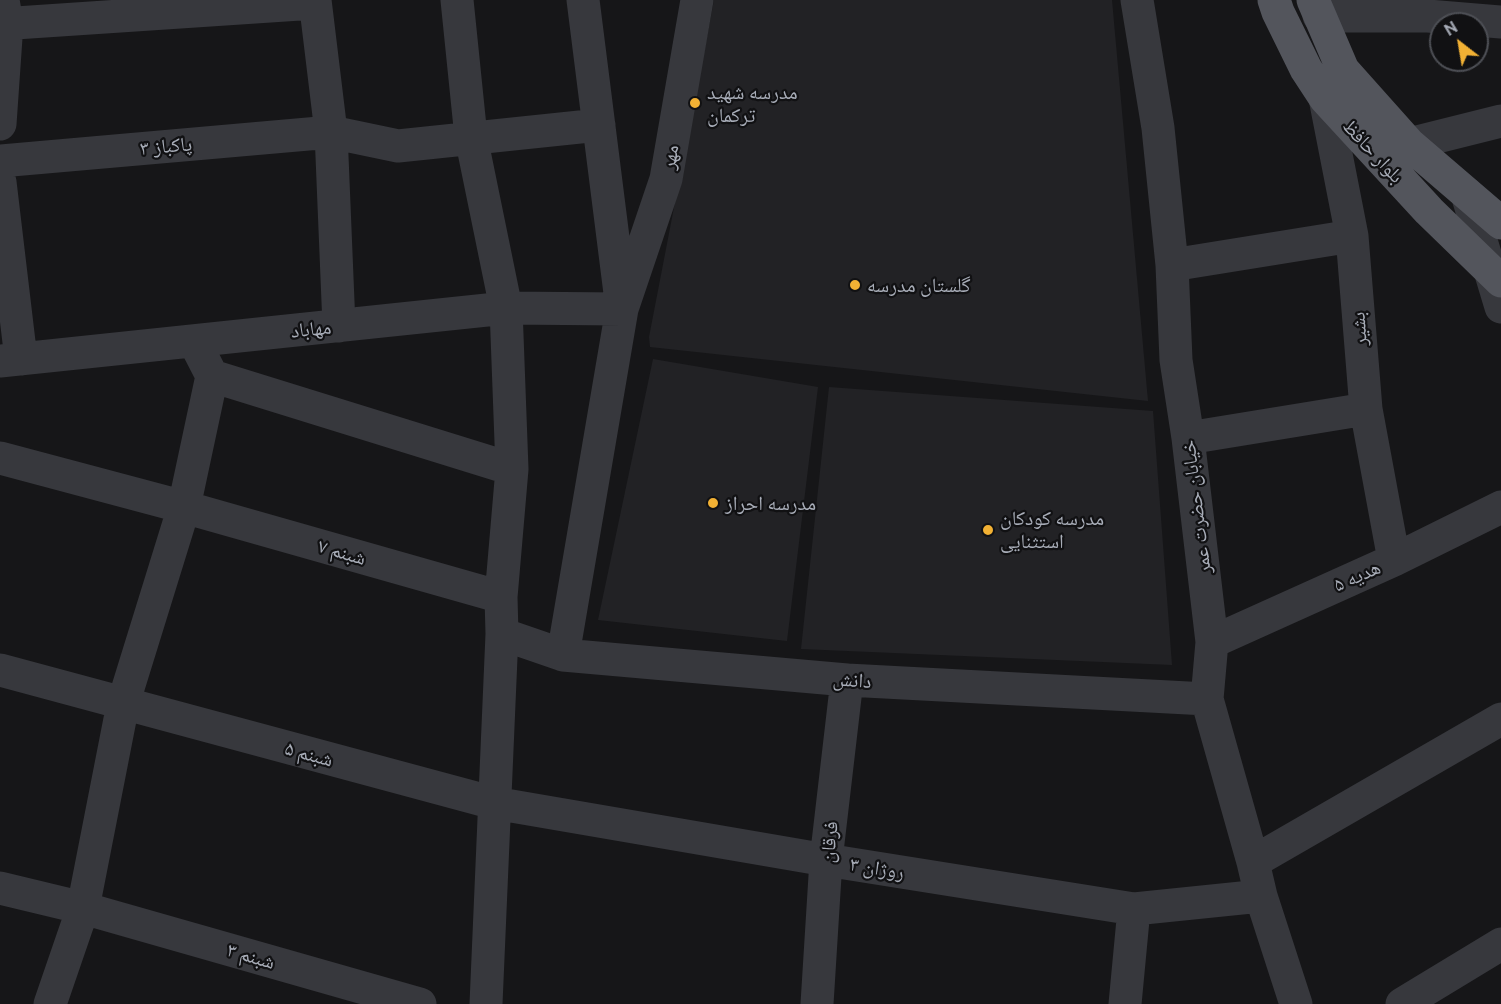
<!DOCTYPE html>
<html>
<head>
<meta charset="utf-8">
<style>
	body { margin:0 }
	#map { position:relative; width:1501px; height:1004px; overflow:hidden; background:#161618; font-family:Ubuntu,sans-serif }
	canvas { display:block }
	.north { position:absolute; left:1429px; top:12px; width:60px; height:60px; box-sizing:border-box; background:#111113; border:2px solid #4d4f55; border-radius:50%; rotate:329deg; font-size:16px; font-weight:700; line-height:24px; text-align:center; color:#a8adb8 }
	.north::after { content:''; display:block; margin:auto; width:21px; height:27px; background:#f2b134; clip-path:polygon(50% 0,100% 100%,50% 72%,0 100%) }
</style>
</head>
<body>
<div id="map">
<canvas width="1501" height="1004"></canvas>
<div class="north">N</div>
</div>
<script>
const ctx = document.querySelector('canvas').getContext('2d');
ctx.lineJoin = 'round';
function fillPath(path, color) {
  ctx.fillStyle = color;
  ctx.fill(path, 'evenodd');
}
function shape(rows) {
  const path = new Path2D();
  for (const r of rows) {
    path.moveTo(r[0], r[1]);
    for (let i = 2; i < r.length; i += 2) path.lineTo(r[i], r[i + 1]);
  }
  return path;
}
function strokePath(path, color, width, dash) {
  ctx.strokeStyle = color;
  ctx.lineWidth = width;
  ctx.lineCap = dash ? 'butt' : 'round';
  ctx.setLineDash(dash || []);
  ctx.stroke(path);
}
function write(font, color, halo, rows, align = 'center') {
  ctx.font = font + ' Ubuntu,"Noto Naskh Arabic",sans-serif';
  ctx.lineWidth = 4.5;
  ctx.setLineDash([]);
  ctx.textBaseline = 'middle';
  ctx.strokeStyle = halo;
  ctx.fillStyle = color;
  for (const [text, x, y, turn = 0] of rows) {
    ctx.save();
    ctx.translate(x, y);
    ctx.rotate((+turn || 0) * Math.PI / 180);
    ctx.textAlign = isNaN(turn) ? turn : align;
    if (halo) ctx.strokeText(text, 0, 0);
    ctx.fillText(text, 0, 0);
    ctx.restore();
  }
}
fillPath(shape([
	[714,0,1112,0,1148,401,650,347,649,337],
	[653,359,818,387,787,641,598,620],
	[829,387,1153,411,1172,665,801,649]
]), '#222225');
strokePath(shape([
	[315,0,331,132,339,326],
	[457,0,471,137,506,308,512,469,501,597,502,634,486,1004],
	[583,0,621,301],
	[1137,0,1158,128,1172,265,1176,360,1188,438,1212,642,1207,699,1253,862,1261,896,1296,1004],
	[1319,16,1428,16,1501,22],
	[0,24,315,3],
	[1325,98,1352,236,1366,409,1394,560],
	[0,124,7,23,3,0],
	[1409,144,1501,121],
	[0,161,331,132,398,146,599,125],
	[0,182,21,359],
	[1467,194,1501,307],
	[1172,265,1352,236],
	[0,361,506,308,622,309],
	[212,376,512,469],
	[1188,438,1366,409],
	[0,458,184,507,501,597],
	[502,634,563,655,847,680,1207,699],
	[1212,642,1394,560,1501,507],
	[563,655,622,309,666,179,697,0],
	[0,670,494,803,826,860,1134,909,1261,896],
	[1253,862,1501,719],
	[0,888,83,908,420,1004],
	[50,1004,83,908,123,704,184,507,212,376,194,341],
	[817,1004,826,860,847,680],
	[1125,1004,1134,909],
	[1402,1004,1501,944]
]), '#37383d', 33);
strokePath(shape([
	[1274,0,1278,12,1306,69,1325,98,1429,211,1501,281],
	[1313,0,1343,70,1409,144,1501,223]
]), '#53555c', 33);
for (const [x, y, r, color] of [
	[695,103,6,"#f2b134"],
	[855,285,6,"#f2b134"],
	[713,503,6,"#f2b134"],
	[988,530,6,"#f2b134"]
]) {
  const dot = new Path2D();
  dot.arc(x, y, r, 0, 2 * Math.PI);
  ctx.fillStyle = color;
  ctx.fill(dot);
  strokePath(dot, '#111113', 2);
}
write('20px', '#a8adb8', '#111113', [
	["مدرسه شهید",707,92],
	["ترکمان",707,115],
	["گلستان مدرسه",867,285],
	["مدرسه احراز",725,503],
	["مدرسه کودکان",1000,518],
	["استثنایی",1000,541]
], 'left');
write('20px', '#a8adb8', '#111113', [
	["پاکباز ۳",166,146,-5],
	["بلوار حافظ",1373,151,47],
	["مهر",670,157,-80],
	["مهاباد",311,329,-6],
	["بشیر",1359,329,-94],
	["خیابان حضرت عمر",1196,507,-97],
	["شبنم ۷",342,552,16],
	["هدیه ۵",1357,576,-24],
	["دانش",852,680,4],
	["شبنم ۵",309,754,15],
	["فرقان",829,842,-84],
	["روژان ۳",877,868,9],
	["شبنم ۳",251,956,16]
]);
</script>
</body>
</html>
